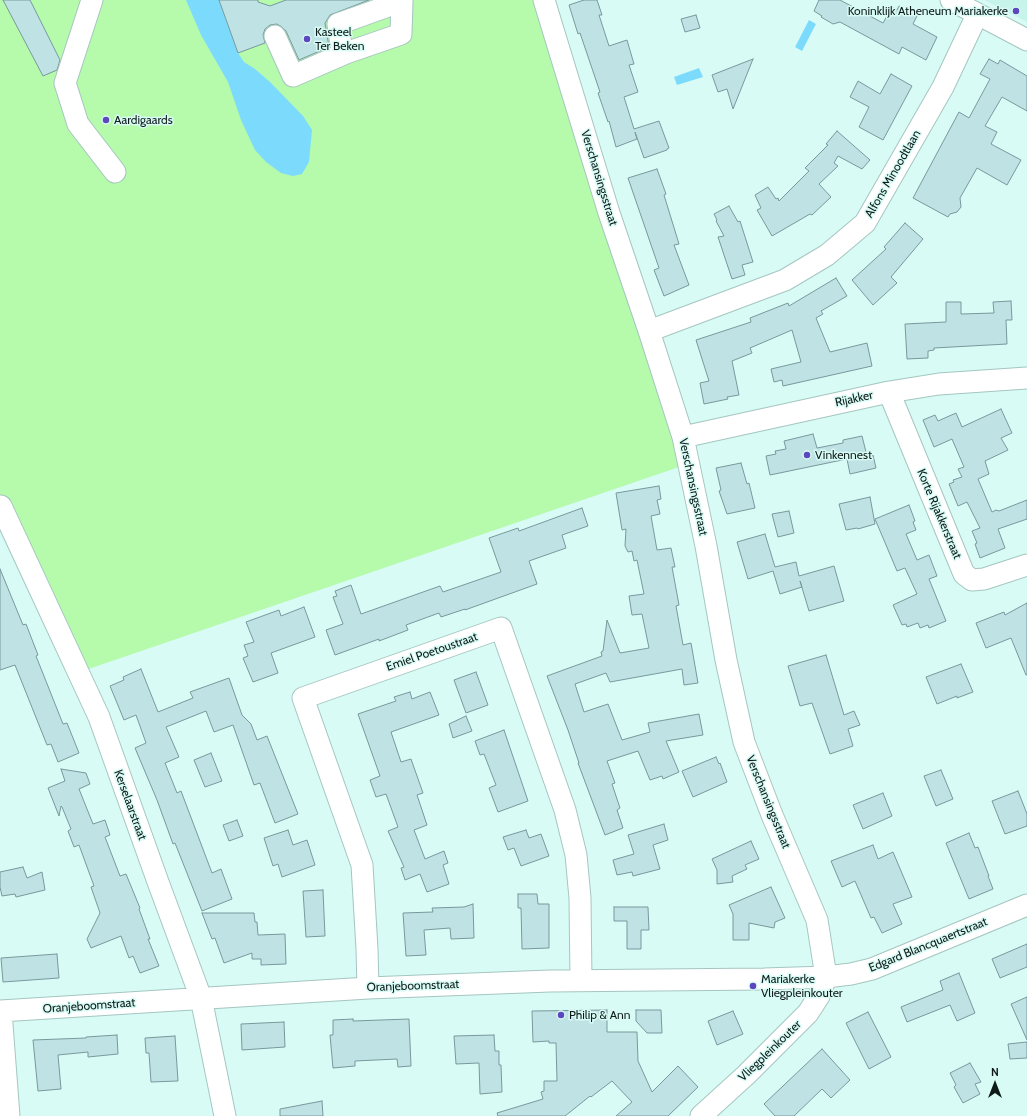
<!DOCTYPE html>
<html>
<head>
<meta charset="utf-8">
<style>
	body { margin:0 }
	#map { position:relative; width:1027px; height:1116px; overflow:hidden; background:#d8fbf5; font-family:Cabin,sans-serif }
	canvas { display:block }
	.north { position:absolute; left:975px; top:1064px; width:40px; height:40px; -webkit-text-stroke:3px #d8fbf5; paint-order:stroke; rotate:0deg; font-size:11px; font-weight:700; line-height:16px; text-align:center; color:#0f1b19 }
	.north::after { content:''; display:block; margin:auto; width:14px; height:18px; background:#0f1b19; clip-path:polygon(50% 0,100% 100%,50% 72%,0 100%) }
</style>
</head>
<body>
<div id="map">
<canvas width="1027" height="1116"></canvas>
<div class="north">N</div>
</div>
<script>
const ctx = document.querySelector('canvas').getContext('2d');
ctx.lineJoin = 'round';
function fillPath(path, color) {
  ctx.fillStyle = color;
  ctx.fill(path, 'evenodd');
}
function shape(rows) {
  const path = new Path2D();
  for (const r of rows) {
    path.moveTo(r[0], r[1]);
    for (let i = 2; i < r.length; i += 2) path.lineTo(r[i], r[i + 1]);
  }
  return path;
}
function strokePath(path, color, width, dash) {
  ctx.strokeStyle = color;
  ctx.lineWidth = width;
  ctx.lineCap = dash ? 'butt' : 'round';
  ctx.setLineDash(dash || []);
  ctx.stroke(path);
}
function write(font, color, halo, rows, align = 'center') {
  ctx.font = font + ' Cabin,sans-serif';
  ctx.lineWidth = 3;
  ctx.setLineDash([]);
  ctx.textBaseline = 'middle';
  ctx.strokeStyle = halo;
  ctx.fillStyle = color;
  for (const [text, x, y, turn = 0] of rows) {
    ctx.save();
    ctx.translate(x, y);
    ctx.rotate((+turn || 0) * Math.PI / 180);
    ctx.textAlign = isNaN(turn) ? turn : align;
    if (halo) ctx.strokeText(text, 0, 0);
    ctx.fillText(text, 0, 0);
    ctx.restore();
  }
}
fillPath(shape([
	[984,0,1027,0,1027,22]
]), '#c6f3ea');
fillPath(shape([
	[0,0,537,0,673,438,679,467,71,675,0,517]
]), '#b6faab');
fillPath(shape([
	[186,0,219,0,238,53,244,62,255,69,270,82,303,116,312,130,309,162,302,174,293,176,281,173,266,162,255,150,241,120,228,82,201,35],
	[809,20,816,24,802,51,795,47],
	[699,68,703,77,677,85,674,77]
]), '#7cdbfd');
const building = shape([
	[3,0,30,0,60,60,57,70,43,76,3,0],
	[219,0,258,0,258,2,270,6,286,0,369,0,330,15,325,23,329,47,299,60,286,31,282,27,277,24,270,25,265,29,263,35,265,43,238,53,219,0],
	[584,0,597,0,602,15,599,15,609,46,627,40,634,64,629,65,638,92,624,97,634,129,659,121,669,148,667,149,667,150,644,158,635,132,637,139,616,147,609,121,608,122,598,93,600,92,580,33,578,34,569,5,584,0],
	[819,0,840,0,883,23,892,7,897,10,899,6,917,16,913,24,937,37,926,60,902,47,899,54,840,22,833,24,821,17,822,16,814,11,819,0],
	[696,15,700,28,685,32,681,19,696,15],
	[753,59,733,109,727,89,718,92,712,75,753,59],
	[989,59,998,64,1000,60,1027,76,1027,111,1002,97,985,126,997,132,991,144,1021,160,1007,185,977,168,960,198,961,207,957,212,950,214,948,217,913,198,959,112,969,118,990,79,980,74,989,59],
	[891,74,912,86,883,140,859,127,869,107,850,97,858,81,880,94,891,74],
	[837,131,870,160,862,169,838,156,834,163,838,166,819,184,831,197,812,215,810,214,772,236,757,210,761,208,755,195,768,187,776,199,778,198,779,201,809,171,805,168,828,145,826,144,837,131],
	[657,169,666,194,664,195,679,244,674,245,689,285,664,296,654,270,659,268,628,178,657,169],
	[729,206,738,222,740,221,753,262,742,265,745,275,732,279,718,237,724,236,716,221,717,220,714,214,729,206],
	[905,223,923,239,891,277,897,283,873,305,852,280,886,249,884,247,905,223],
	[836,278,847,296,821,311,823,314,816,318,830,352,867,343,872,366,783,386,782,380,774,382,771,369,801,362,792,330,750,348,752,353,732,361,739,395,727,397,728,399,704,404,700,383,709,381,696,340,751,322,750,318,788,303,789,306,836,278],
	[1011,301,1012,320,1006,320,1007,344,934,348,934,350,928,351,928,358,907,359,905,324,946,322,946,302,961,302,961,314,994,313,993,302,1011,301],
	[1001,409,1012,433,1001,438,1008,450,985,461,989,474,978,479,992,512,996,510,999,511,1027,500,1027,519,998,529,1005,548,980,558,975,544,977,543,972,531,980,528,967,502,958,506,949,484,954,482,953,480,962,477,958,469,964,467,952,439,934,447,923,420,935,415,938,421,956,413,962,427,1001,409],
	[813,434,817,448,843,443,843,440,862,436,867,456,873,455,876,468,850,474,847,459,770,475,766,456,776,454,775,451,786,449,784,441,813,434],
	[741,463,747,484,749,483,755,508,727,514,719,491,721,490,716,468,741,463],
	[659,486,661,499,657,500,660,514,651,516,657,550,671,548,675,567,672,567,679,605,676,606,683,645,691,643,698,683,684,685,682,669,610,682,606,673,575,684,584,712,608,704,622,740,650,732,648,723,699,714,703,735,666,741,679,772,663,779,662,776,650,780,638,751,607,761,615,783,612,784,620,808,617,810,623,828,605,835,578,763,579,763,568,730,547,676,602,656,601,652,603,651,607,620,620,653,649,648,642,614,632,615,629,596,644,594,637,560,634,561,632,551,628,552,625,546,626,529,622,530,616,493,659,486],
	[870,497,875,524,858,529,857,528,846,530,839,504,870,497],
	[909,505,915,521,913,522,916,530,906,534,917,560,929,555,937,576,929,579,946,621,929,628,928,625,920,628,918,623,907,627,906,624,902,625,893,605,917,594,905,568,897,571,875,519,909,505],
	[582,508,588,526,562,535,566,548,529,561,537,584,465,610,465,609,441,617,439,613,406,625,408,630,379,641,379,639,335,655,326,630,343,624,333,597,337,596,335,591,351,585,361,614,440,586,443,592,501,572,489,538,518,528,519,531,582,508],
	[789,511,794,533,778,537,772,514,789,511],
	[765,534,775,567,796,562,799,576,834,566,844,601,809,611,800,581,802,587,780,594,773,571,748,579,737,542,765,534],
	[0,569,23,625,26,624,38,655,36,656,63,724,67,723,79,753,58,762,51,744,47,745,15,665,0,670,0,569],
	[1027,603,1027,675,1026,675,1011,638,986,648,976,623,1004,612,1005,615,1027,603],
	[304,607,315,637,271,653,278,673,253,682,243,658,248,656,244,645,254,642,246,622,279,610,281,616,304,607],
	[826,655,844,715,854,711,860,725,848,729,853,746,830,754,812,703,800,706,788,666,826,655],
	[961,664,973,692,957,698,957,696,937,704,926,677,961,664],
	[141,669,158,712,193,698,190,692,229,678,242,715,251,724,257,740,267,736,298,814,275,823,260,783,254,785,233,725,214,732,206,711,166,727,179,757,165,763,177,793,181,791,212,873,221,869,232,899,202,911,175,843,173,844,157,800,135,748,146,743,136,715,124,720,110,686,124,680,123,677,141,669],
	[476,672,488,705,466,713,454,680,476,672],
	[410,692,412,699,430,692,439,715,391,732,401,762,411,759,423,793,417,795,427,825,414,830,425,859,444,851,448,863,443,865,449,884,427,892,420,874,405,880,401,868,404,867,388,831,398,827,386,794,376,797,370,780,380,776,358,714,396,701,394,697,410,692],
	[466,716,472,731,453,738,449,724,466,716],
	[504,730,528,801,498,812,489,788,496,785,484,754,480,755,475,741,504,730],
	[211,753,222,781,205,787,194,760,211,753],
	[716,757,719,764,720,763,727,782,693,797,682,771,716,757],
	[61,769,86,773,90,784,79,789,93,824,105,820,110,835,105,837,120,876,126,874,140,908,139,909,150,939,148,939,159,966,140,973,133,956,129,958,121,936,91,948,87,939,100,913,91,887,94,886,79,845,74,847,68,831,71,829,62,807,61,806,59,816,48,788,65,781,61,769],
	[941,770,953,799,936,806,924,776,941,770],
	[1018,791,1027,814,1027,826,1005,834,992,801,1018,791],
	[883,793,892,816,863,829,853,805,883,793],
	[237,820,243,836,229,841,223,825,237,820],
	[664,824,668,840,653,845,660,869,633,876,632,872,617,875,613,860,634,854,628,835,664,824],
	[288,830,293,845,307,840,315,865,282,877,278,864,273,866,264,838,288,830],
	[526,830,529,838,541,834,549,856,521,866,514,848,508,850,503,837,526,830],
	[969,833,975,848,978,847,989,876,988,876,993,889,969,899,946,843,969,833],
	[751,841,759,859,745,865,747,869,732,876,733,882,717,884,717,870,712,859,751,841],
	[873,845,878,859,893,852,912,897,893,904,902,924,882,933,874,917,871,918,855,881,842,887,831,861,873,845],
	[23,867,27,878,42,872,45,890,16,897,15,894,2,896,0,887,0,872,23,867],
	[771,887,785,918,775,922,774,928,749,923,749,940,733,940,733,914,729,905,771,887],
	[323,890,325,936,306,937,303,891,323,890],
	[518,894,537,894,538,904,549,904,549,948,522,949,521,908,518,908,518,894],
	[473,904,474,938,451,939,450,928,424,930,426,955,406,956,403,913,433,912,432,908,464,907,473,904],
	[614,907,648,907,649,930,641,930,641,949,627,949,627,921,614,921,614,907],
	[202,913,254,913,255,922,257,922,258,935,285,934,286,964,261,965,261,959,252,959,252,953,224,963,215,938,212,939,202,913],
	[1027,944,1027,967,1000,978,992,959,1027,944],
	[57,954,59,978,3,982,1,958,57,954],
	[959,973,975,1013,957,1021,950,1005,907,1022,901,1007,943,990,940,981,959,973],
	[1027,997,1027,1040,1011,1004,1027,997],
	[607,1010,607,1032,637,1032,638,1061,652,1092,678,1066,698,1087,668,1116,616,1116,632,1102,612,1081,591,1097,590,1096,565,1116,498,1116,497,1113,543,1099,541,1092,544,1091,544,1081,557,1081,556,1043,549,1043,549,1041,533,1042,532,1011,607,1010],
	[636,1010,661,1010,662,1033,647,1033,636,1021,636,1010],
	[733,1011,743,1034,717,1045,708,1021,733,1011],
	[868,1012,891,1057,869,1069,846,1023,868,1012],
	[353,1019,353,1021,409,1019,411,1066,398,1067,397,1059,355,1061,355,1066,333,1068,330,1035,333,1035,333,1020,353,1019],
	[284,1022,285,1047,242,1050,241,1024,284,1022],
	[117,1035,118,1054,88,1057,88,1052,58,1055,61,1089,38,1091,33,1040,86,1038,86,1037,117,1035],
	[494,1035,495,1051,499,1051,499,1065,501,1065,502,1092,480,1094,479,1063,456,1064,454,1036,494,1035],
	[175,1036,178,1081,151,1082,149,1053,146,1053,145,1038,175,1036],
	[1027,1042,1027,1058,1010,1059,1008,1044,1027,1042],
	[822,1049,850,1080,831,1098,822,1089,794,1116,775,1116,764,1104,822,1049],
	[970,1063,981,1082,975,1084,980,1094,963,1103,954,1087,956,1085,950,1073,970,1063],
	[322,1101,323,1116,280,1116,280,1109,322,1101]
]);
fillPath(building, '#bfe2e5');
strokePath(building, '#78999c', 1);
const minor = shape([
	[92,0,65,83,78,124,115,172],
	[402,0,402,1,401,34,346,53,341,45,338,24,402,1],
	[544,0,609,213,649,331,683,437,706,546,726,660,744,742,772,815,817,920,826,977,819,996,808,1013,746,1075,701,1116],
	[951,0,1027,40],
	[275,36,293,76,346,53],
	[649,331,785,280,827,255,865,223,943,87,977,15],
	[889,392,964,574,972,580,984,579,1027,565],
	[683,437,889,392,939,384,1027,378],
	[1,506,99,717,158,882,201,998,225,1116],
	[368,988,367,949,362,865,303,698,501,628,565,810,576,855,580,898,581,980],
	[0,1011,368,988,550,981,764,979,826,977,851,974,872,969,1027,905],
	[1,1011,9,1116]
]);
strokePath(minor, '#a5c6c0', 23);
strokePath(minor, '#fff', 21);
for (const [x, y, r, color] of [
	[1016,11,4,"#5c47bf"],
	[307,39,4,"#5c47bf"],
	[106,120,4,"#5c47bf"],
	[807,455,4,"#5c47bf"],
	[753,986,4,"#5c47bf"],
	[561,1015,4,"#5c47bf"]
]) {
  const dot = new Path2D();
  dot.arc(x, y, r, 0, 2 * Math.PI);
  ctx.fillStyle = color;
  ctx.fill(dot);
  strokePath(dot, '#d8fbf5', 1.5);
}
write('12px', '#0f1b19', '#d8fbf5', [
	["Koninklijk Atheneum Mariakerke",1008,11,"right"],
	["Kasteel",315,32],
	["Ter Beken",315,46],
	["Aardigaards",114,120],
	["Vinkennest",815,455],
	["Mariakerke",761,979],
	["Vliegpleinkouter",761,993],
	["Philip & Ann",569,1015]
], 'left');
write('12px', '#0f1b19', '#d8fbf5', [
	["Alfons Minoodtlaan",893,174,-60],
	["Verschansingsstraat",599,178,73],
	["Rijakker",854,399,-12],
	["Verschansingsstraat",693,487,78],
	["Korte Rijakkerstraat",939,514,67],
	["Emiel Poetoustraat",432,652,-19],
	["Verschansingsstraat",768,802,68],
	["Kerselaarstraat",130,805,70],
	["Edgard Blancquaertstraat",928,945,-22],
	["Oranjeboomstraat",413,986,-2],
	["Oranjeboomstraat",89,1006,-4],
	["Vliegpleinkouter",770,1051,-44]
]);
</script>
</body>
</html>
